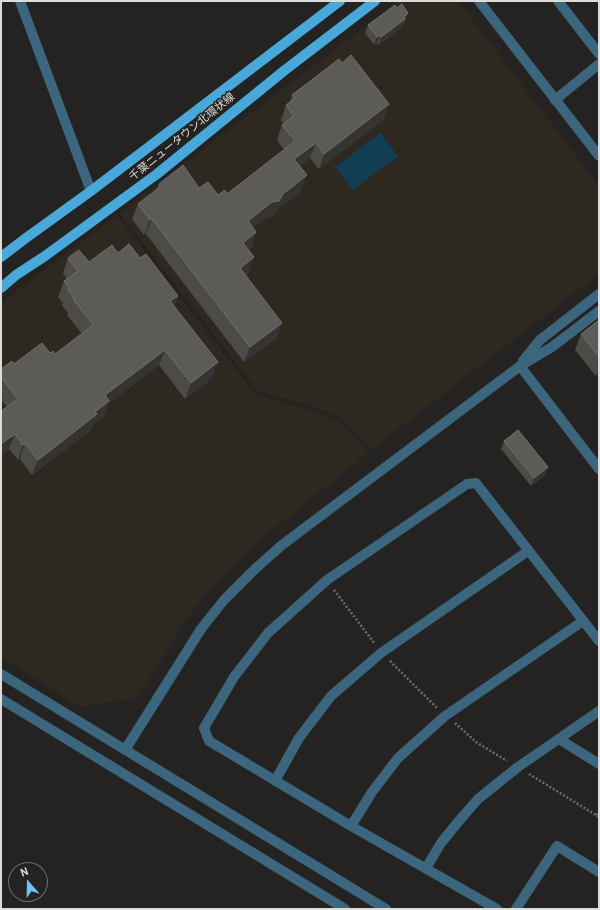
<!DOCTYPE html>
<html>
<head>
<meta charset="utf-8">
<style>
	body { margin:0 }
	#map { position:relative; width:600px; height:910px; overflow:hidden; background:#252321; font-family:"PT Sans",sans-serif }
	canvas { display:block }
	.frame { position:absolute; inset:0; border:2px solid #dddcdb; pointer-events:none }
	.north { position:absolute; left:8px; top:862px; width:40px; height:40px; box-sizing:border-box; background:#252321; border:1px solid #6f6d6b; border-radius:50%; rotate:340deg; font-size:11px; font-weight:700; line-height:16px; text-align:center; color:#dddcdb }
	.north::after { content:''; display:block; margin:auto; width:14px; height:18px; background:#6bc3f2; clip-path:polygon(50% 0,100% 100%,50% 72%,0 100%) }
</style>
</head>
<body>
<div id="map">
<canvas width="600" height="910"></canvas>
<div class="frame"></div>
<div class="north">N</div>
</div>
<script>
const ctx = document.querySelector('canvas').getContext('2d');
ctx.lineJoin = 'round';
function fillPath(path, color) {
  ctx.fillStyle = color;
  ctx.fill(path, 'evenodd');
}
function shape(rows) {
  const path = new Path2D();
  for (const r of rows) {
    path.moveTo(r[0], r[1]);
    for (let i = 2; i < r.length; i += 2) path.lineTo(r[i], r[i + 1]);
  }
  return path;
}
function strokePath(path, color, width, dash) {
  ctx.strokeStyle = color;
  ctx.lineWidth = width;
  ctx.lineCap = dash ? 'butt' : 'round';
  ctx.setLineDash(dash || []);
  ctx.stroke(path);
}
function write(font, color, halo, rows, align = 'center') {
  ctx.font = font + ' "PT Sans","Noto Sans JP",sans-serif';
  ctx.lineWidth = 3;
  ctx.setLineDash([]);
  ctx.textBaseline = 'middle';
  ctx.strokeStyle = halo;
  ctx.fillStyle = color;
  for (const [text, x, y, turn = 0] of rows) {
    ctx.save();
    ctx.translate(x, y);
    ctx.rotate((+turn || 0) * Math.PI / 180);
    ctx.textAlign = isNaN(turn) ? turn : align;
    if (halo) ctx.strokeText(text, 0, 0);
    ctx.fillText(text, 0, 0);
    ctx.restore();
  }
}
fillPath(shape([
	[399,1,458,1,599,186,599,274,371,450,354,430,340,417,309,405,258,391,119,213],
	[117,215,256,395,306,409,337,421,351,432,369,453,261,539,224,574,205,596,184,622,138,698,80,707,1,657,1,304,10,296]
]), '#2d2820');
fillPath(shape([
	[380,133,398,156,353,190,335,167]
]), '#123e54');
strokePath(shape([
	[334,590,375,644],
	[390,661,437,708],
	[455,723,476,742,507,761],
	[529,774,599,817],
	[596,815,599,811]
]), '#6e6c6b', 2.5, [2, 2]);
strokePath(shape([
	[20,1,91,191],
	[479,1,599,156],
	[558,1,599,54],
	[555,100,599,64],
	[523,361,540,340,599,294],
	[520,366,599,469],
	[1,674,386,909],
	[1,699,345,909],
	[559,739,599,764],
	[125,750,201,629,224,600,255,569,282,545,520,366,552,347,599,311],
	[275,781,299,738,331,696,381,653,528,551],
	[351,826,372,792,398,758,445,716,583,621],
	[426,868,441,843,458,822,478,799,518,767,599,711],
	[497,909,351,826,209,741,204,728,234,677,268,633,327,580,467,484,476,483,599,641],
	[516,909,557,846,599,872]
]), '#3b667e', 10);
strokePath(shape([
	[1,257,26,238,91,191,340,1],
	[1,288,16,275,45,256,157,174,285,70,375,1]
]), '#47a8d9', 10);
fillPath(shape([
	[406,22,404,23,402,27,378,45,377,43,374,45,365,33,368,25],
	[292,95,384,119,319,169,310,158,300,166,301,191,278,209,273,216,267,217,253,228,256,232,251,248,248,250,249,272,246,275,277,338,244,362,146,234,144,235,132,219,138,204,156,190,159,184,199,188,218,195,227,194,284,150,277,140,282,125,284,124,281,120,286,105,290,102],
	[118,253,140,258,178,296,174,306,212,378,185,399,159,365,108,404,104,416,93,424,91,430,32,475,20,459,18,460,9,449,7,407,1,400,1,369,50,353,55,354,82,334,67,315,68,313,62,305,63,303,58,297,64,281,67,279,63,273,68,258,89,262],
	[599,320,599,373,596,376,575,350,581,334],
	[504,441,548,467,545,475,531,486,501,449]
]), '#4d4b48');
fillPath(shape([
	[408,13,406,22,404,23,402,27,378,45,381,37],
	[380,35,377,43,374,45,377,37],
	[389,104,384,119,319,169,324,154],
	[316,143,310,158,289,174,294,159],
	[307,175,301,191,278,209,273,216,267,217,242,236,248,221],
	[152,219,146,234,144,235,150,220],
	[256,232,251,248,238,258,243,243],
	[254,257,249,272,235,283,240,268],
	[178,296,172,311,170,301],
	[282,323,277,338,244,362,250,347],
	[165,350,159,365,108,404,104,416,93,424,91,430,32,475,38,460,95,412,105,395],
	[218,362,212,378,185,399,191,383],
	[599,367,599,373,596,376],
	[15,434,9,449,1,456,1,444],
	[25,443,20,459,18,460,23,445],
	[548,467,545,475,531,486,534,478]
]), '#363432');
const building = shape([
	[402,4,408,13,404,17,405,19,381,37,380,35,377,37,368,25,395,5,397,8,402,4],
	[351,55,389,104,324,154,316,143,294,159,307,175,283,194,279,201,272,202,248,221,256,232,243,243,254,257,240,268,282,323,250,347,152,219,150,220,138,204,161,186,159,184,183,165,199,188,208,182,218,195,225,190,227,194,295,141,282,125,294,116,286,105,295,98,292,95,339,59,342,63,351,55],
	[129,244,140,258,146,254,178,296,170,301,218,362,191,383,165,350,105,395,109,401,95,412,97,414,38,460,25,443,23,445,15,434,1,444,1,411,18,399,1,377,1,369,12,361,14,364,42,343,50,353,53,351,55,354,93,325,73,299,74,298,68,290,69,288,64,281,78,271,68,258,79,250,89,262,112,245,118,253,129,244],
	[599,320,599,357,581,334,599,320],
	[518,430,548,467,534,478,504,441,518,430]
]);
fillPath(building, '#5c5b58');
strokePath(building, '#706f6c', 1);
write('11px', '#dddcdb', '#252321', [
	["千葉ニュータウン北環状線",182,137,-39]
]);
</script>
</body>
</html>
